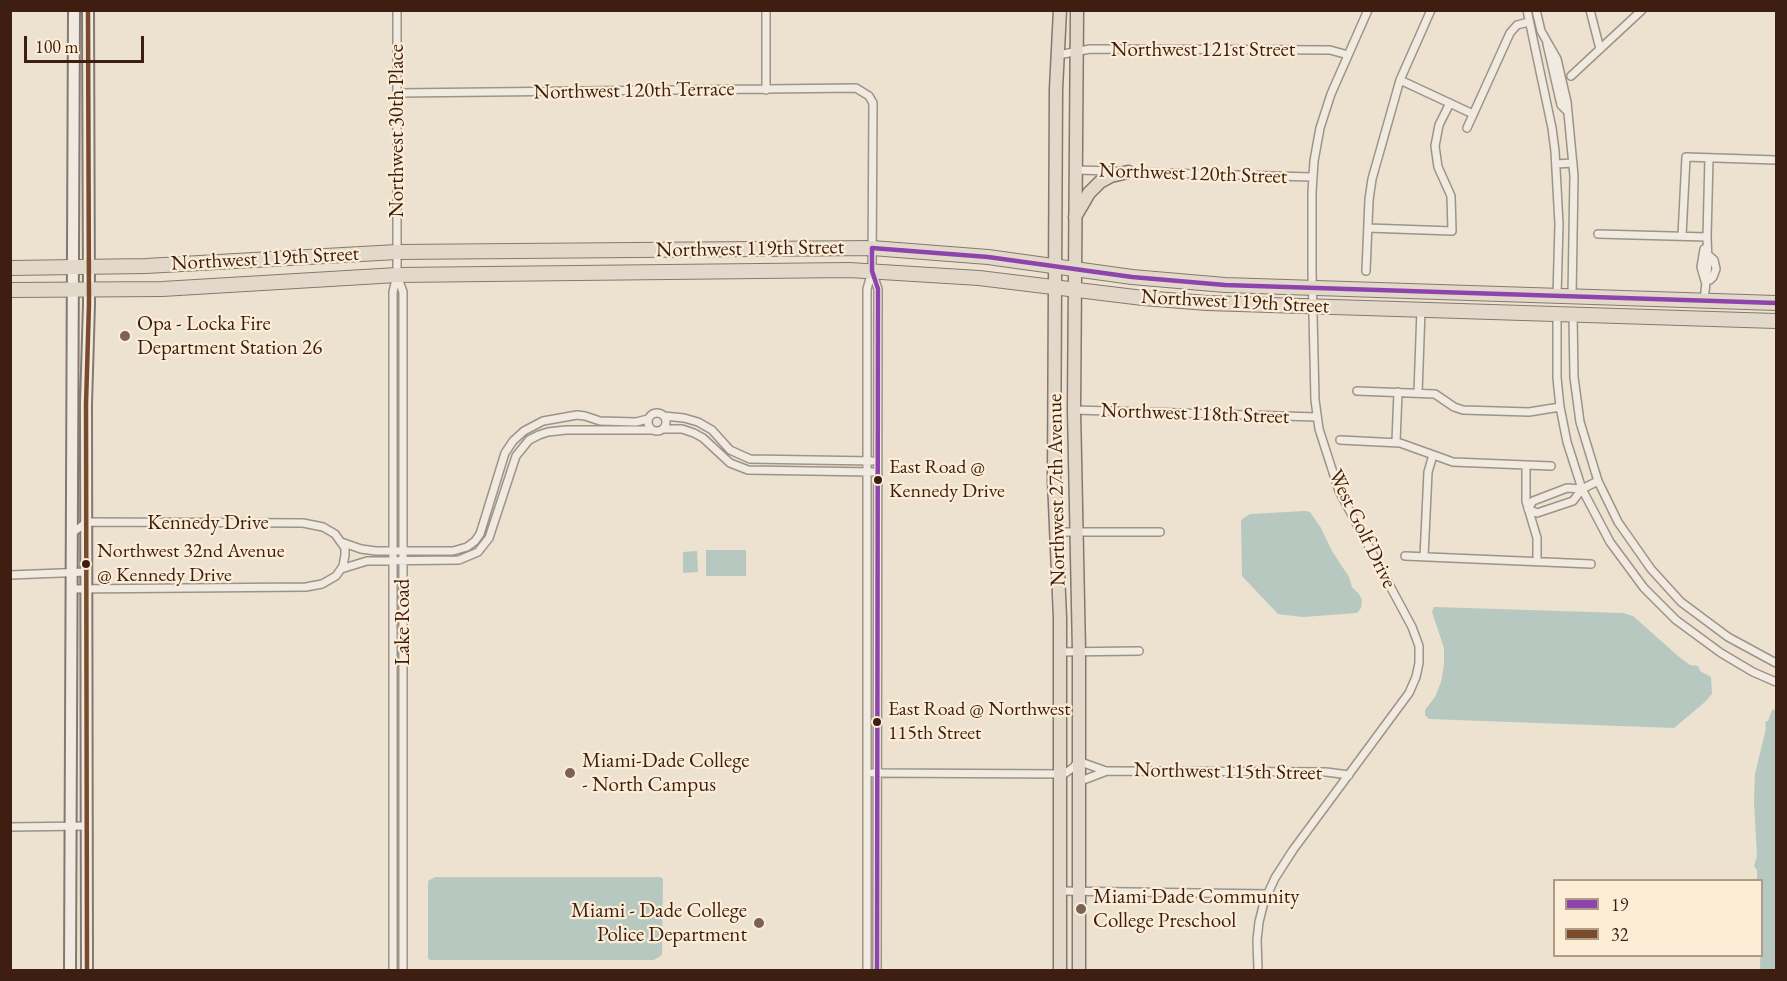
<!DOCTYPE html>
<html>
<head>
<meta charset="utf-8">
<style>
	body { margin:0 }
	#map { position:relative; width:1787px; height:981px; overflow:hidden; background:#ede1cf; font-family:"EB Garamond",serif }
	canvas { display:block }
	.frame { position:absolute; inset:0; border:12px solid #3e1e11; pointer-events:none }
	.legend { position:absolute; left:1553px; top:879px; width:210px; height:78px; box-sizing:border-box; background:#fcedd7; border:2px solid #b09a88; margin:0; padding:8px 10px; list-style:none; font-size:18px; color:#3e1e11 }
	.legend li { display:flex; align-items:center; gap:12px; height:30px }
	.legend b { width:30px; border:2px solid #b09a88 }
	.scale { position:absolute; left:24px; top:36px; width:120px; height:27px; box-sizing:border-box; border:3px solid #3e1e11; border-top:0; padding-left:8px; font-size:18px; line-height:21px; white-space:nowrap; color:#3e1e11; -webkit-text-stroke:4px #fcedd7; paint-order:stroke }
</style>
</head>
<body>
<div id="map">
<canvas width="1787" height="981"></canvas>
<div class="frame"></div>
<ul class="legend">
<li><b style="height:8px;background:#8e44ad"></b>19</li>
<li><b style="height:8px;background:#7a4b2a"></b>32</li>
</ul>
<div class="scale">100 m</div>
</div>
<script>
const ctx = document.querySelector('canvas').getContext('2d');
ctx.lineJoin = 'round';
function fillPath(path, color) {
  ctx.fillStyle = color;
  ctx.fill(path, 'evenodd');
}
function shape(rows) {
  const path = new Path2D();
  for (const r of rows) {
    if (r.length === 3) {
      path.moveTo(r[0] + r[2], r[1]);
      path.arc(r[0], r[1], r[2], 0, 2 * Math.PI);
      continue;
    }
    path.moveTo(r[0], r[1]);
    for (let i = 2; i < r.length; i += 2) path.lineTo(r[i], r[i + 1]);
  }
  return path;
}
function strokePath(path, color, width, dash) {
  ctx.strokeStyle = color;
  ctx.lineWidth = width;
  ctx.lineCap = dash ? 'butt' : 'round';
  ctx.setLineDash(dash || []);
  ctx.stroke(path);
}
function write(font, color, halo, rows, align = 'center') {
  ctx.font = font + ' "EB Garamond",serif';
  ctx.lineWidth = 4.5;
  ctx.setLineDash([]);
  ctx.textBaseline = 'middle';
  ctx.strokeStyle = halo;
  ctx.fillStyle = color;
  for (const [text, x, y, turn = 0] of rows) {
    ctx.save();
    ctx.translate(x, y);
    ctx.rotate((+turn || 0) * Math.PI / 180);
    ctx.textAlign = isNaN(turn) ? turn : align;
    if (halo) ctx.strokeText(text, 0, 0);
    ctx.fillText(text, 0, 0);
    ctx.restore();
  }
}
fillPath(shape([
	[1305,511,1310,512,1321,528,1332,551,1349,577,1352,587,1359,594,1362,600,1361,608,1357,613,1303,617,1278,614,1242,576,1241,520,1250,514],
	[706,550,746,550,746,576,706,576],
	[697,551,698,572,683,573,683,552],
	[1434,607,1623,613,1633,616,1678,656,1690,665,1698,666,1700,671,1711,677,1712,694,1705,702,1674,728,1429,719,1425,715,1425,710,1435,697,1441,682,1444,665,1444,648,1432,612],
	[1776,709,1776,970,1760,970,1762,880,1757,880,1757,870,1754,866,1757,856,1754,802,1755,774,1766,728,1765,722,1768,721,1772,710],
	[435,877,660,877,663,879,662,955,654,960,431,960,428,959,428,881]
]), '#b7c8c0');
const street = shape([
	[766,10,766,90],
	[1527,10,1552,128,1555,151,1559,224,1557,296],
	[1536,10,1541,31,1557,59,1567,102,1574,176,1572,296],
	[1590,10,1600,49],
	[1547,44,1561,105,1566,110],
	[1058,55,1090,49,1330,50,1348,55],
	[1571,76,1642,10],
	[1400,80,1473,114],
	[398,93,856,88,869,96,873,103,872,271,867,289,867,970],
	[1467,128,1510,33,1517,25,1529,22],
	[1556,164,1573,163],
	[1075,170,1115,171],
	[1126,172,1312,177],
	[1368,228,1452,231,1451,196,1438,167,1435,146,1439,125,1450,103],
	[1598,234,1707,237],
	[1682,236,1686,157,1776,160],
	[1704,249,1701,267,1705,281],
	[872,271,878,289,877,970],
	[1366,271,1369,200,1372,179,1400,80,1431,10],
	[397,275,403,292,403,970],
	[1705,281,1710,280,1713,277,1716,269,1714,260,1707,254],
	[1704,301,1708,263,1707,237,1709,158],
	[1557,314,1557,378,1560,407,1567,442,1582,489,1610,542,1644,588,1676,620,1721,653,1753,672,1776,682],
	[1573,315,1574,377,1580,422,1598,481,1618,522,1651,569,1681,602,1728,637,1776,663],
	[1357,391,1435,394,1454,407,1463,410,1529,412,1560,407],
	[1418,393,1421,310],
	[1074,410,1317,417],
	[657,422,9],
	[664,416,684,418,698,422,712,430,730,450,750,459,872,461],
	[663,429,682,429,694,433,703,438,730,463,748,470,872,472],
	[1340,440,1400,443,1453,462,1551,466],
	[1396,442,1398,392],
	[1526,465,1526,501,1537,538,1537,561],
	[1582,489,1567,488,1533,501,1528,509,1537,513,1573,501,1582,489,1598,481],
	[1057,532,1160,532],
	[341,542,361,549,376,551,453,551,467,547,475,541,480,534,505,453,513,441,524,431,543,421,577,415,585,416,600,421,636,422,648,419],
	[1405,556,1591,564],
	[1424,557,1428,472,1433,455],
	[341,569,367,561,459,560,478,552,489,538,516,456,529,440,539,435,548,432,566,430,652,430],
	[10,575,86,572],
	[71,589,306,587,322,584,336,576,343,566,345,555,345,548,335,534,323,527,303,523,87,522,72,533],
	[1059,652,1139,651],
	[873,773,1064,774,1074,767,1078,761,1106,771],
	[1078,782,1107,771,1326,772,1349,775],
	[10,827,87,826],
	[1060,891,1267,894],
	[393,970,393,292,397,275,397,10],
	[1258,970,1257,940,1259,922,1264,902,1275,878,1293,850,1409,693,1416,677,1419,663,1419,646,1412,627,1339,491,1319,429,1315,400,1312,271,1312,192,1314,161,1320,128,1331,94,1368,10]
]);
const secondary = shape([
	[70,970,74,10],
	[87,970,86,404,89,304,88,10]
]);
const primary = shape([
	[1060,10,1056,89,1054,481,1060,618,1060,970],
	[1077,10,1074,410,1079,652,1079,970],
	[1075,217,1089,193,1100,182,1111,176,1128,172]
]);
const highway = shape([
	[10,268,146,266,397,252,872,248,988,257,1132,277,1225,285,1776,303],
	[10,290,162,289,397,275,849,270,979,278,1143,298,1207,303,1776,321]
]);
strokePath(street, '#9e9388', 10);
strokePath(secondary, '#84796f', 14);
strokePath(primary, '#84796f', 15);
strokePath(highway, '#84796f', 16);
strokePath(street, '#f0eae0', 7);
strokePath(secondary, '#f0eae0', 10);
strokePath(primary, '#e3d9cb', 12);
strokePath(highway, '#e3d9cb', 14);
strokePath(shape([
	[877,970,878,289,872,271,872,248,988,257,1132,277,1225,285,1776,303]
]), '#8e44ad', 4.5);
strokePath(shape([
	[87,970,86,404,89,304,88,10]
]), '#7a4b2a', 4.5);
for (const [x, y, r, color] of [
	[125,336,6,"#7b6254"],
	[878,480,5,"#3e1e11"],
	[86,564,5,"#3e1e11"],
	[877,722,5,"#3e1e11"],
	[570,773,6,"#7b6254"],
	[1081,909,6,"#7b6254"],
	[759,923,6,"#7b6254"]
]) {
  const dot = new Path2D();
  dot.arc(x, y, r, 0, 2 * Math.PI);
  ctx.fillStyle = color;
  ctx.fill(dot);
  strokePath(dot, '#fcedd7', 2);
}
write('20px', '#3e1e11', '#fcedd7', [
	["East Road @",889,468],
	["Kennedy Drive",889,492],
	["Northwest 32nd Avenue",97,552],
	["@ Kennedy Drive",97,576],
	["East Road @ Northwest",888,710],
	["115th Street",888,734]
], 'left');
write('21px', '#3e1e11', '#fcedd7', [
	["Northwest 121st Street",1203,50],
	["Northwest 120th Terrace",634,91,-1],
	["Northwest 30th Place",397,131,-90],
	["Northwest 120th Street",1193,174,2],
	["Northwest 119th Street",750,249,-1],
	["Northwest 119th Street",265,259,-3],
	["Northwest 119th Street",1235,302,3],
	["Northwest 118th Street",1195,414,2],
	["Northwest 27th Avenue",1057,490,-91],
	["Kennedy Drive",208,523],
	["West Golf Drive",1362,529,64],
	["Lake Road",403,622,-90],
	["Northwest 115th Street",1228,772,1]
]);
write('21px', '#3e1e11', '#fcedd7', [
	["Opa - Locka Fire",137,324],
	["Department Station 26",137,348],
	["Miami-Dade College",582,761],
	["- North Campus",582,785],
	["Miami Dade Community",1093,897],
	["College Preschool",1093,921],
	["Miami - Dade College",747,911,"right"],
	["Police Department",747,935,"right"]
], 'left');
</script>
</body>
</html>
